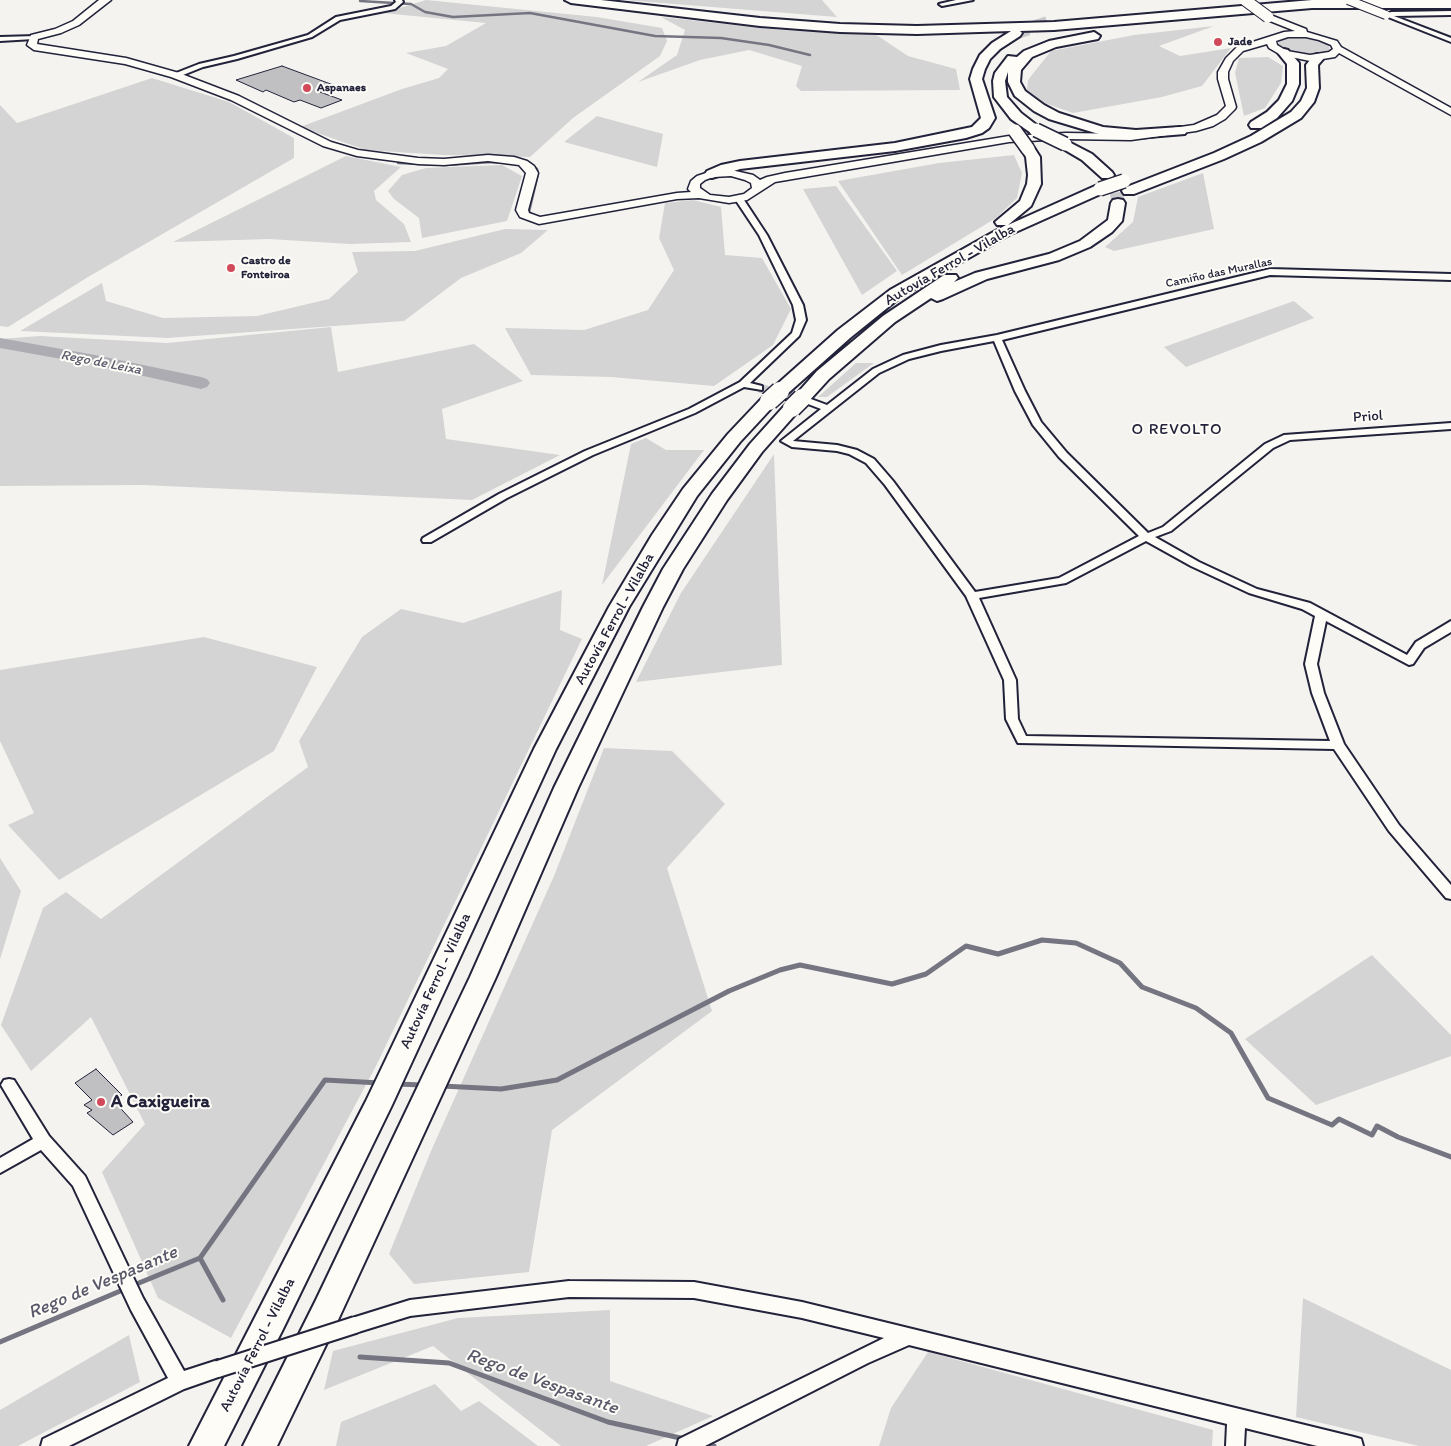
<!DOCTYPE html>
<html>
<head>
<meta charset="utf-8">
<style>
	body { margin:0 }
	canvas { display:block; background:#f4f3ef }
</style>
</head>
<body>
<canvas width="1451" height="1446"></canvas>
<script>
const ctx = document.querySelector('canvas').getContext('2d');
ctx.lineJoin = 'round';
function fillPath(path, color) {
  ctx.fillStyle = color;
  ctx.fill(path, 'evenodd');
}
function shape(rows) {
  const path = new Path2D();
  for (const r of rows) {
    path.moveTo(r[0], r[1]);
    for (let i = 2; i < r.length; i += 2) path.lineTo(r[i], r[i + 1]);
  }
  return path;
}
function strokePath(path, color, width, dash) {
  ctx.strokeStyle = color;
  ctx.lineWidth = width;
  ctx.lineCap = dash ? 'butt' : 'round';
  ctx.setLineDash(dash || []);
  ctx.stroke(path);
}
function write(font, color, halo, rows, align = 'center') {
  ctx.font = font + ' Itim,sans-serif';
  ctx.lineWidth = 4;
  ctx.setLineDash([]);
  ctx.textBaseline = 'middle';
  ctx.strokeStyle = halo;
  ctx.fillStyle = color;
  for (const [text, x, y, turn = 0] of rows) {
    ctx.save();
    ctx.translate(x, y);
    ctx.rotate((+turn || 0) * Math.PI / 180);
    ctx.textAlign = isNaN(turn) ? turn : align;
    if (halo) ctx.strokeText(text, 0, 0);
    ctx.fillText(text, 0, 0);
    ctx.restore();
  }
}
fillPath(shape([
	[426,0,597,17,662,28,667,41,660,56,573,118,530,157,443,155,366,150,300,127,402,89,439,78,448,69,406,53,446,46,486,23,383,13],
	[624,0,822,0,837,17],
	[661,17,781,30,875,34,908,56,956,69,960,90,801,91,796,86,802,66,749,50,700,60,638,82,677,55,685,30],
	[1214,26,1159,46,1180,56,1231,48,1202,86,1162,97,1073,113,1039,101,1027,90,1028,80,1051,51,1134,35],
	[1289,37,1315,38,1328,44,1330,50,1316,55,1299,54,1285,50,1278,44,1279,41],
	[1268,57,1283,66,1281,83,1265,108,1244,116,1235,73,1239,58],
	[152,78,229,102,294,138,294,158,88,277,8,327,0,326,0,105,17,123],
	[597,116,663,134,657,167,564,142],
	[1014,155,1022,173,1017,198,996,218,902,275,838,181,939,163],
	[346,156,401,167,374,191,376,200,404,224,411,242,350,244,269,239,173,242],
	[502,165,522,176,507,221,422,238,419,218,394,199,388,191,402,175,426,168],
	[1203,173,1214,229,1114,251,1105,247,1133,222,1138,197],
	[836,186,897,271,862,295,803,189],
	[693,200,721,207,725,255,762,258,791,309,773,345,714,386,611,377,531,375,505,328,584,330,648,310,674,270,659,238,665,203],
	[505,229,548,230,521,253,461,278,404,321,167,338,20,331,102,283,106,301,163,318,257,316,329,299,358,272,352,252,415,251],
	[1294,301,1314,318,1186,367,1164,347],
	[331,327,338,372,474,344,523,381,442,409,446,439,560,455,472,500,143,485,0,486,0,339,40,336,167,343],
	[856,363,874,363,827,397,818,397],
	[646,438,666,450,704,450,602,585,631,444],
	[774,454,782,665,636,682,681,593],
	[562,590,560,630,582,639,376,1066,231,1338,158,1298,102,1172,145,1124,91,1017,31,1071,1,1025,43,908,66,892,101,919,308,767,299,741,362,637,401,609,463,623],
	[204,637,317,667,274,751,59,880,8,825,34,813,0,741,0,670],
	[604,748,672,751,725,804,667,868,712,1011,552,1130,529,1272,414,1284,389,1254,431,1151,554,876],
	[0,858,21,891,0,959],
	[1372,955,1451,1035,1451,1056,1316,1105,1245,1039],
	[1303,1298,1451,1370,1451,1446,1419,1446,1296,1417],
	[610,1310,610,1381,713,1416,646,1446,561,1446,433,1346,324,1390,333,1351,458,1318],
	[129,1335,140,1382,18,1446,0,1446,0,1410],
	[928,1352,1213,1430,1212,1446,879,1446,891,1408],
	[435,1384,461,1411,479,1401,538,1446,336,1446,341,1422]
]), '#d5d4d5');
strokePath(shape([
	[360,1,411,4,425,12,453,17,530,13,655,36,721,38,769,45,810,55],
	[398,163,446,165,492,162,521,164],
	[532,165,537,169,538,174,529,212,535,216]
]), '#757582', 2.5);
strokePath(shape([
	[397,1084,422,1085],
	[442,1086,501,1089,557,1080,729,991,780,970,800,965,892,984,926,974,966,946,998,954,1042,940,1076,943,1120,963,1142,987,1196,1008,1231,1033,1268,1098,1332,1125,1339,1119,1372,1135,1377,1126,1398,1137,1451,1157],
	[200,1258,325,1080,380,1083],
	[134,1285,200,1258,223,1300],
	[0,1342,125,1289],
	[360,1357,449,1363,608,1422,685,1439],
	[704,1444,714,1446]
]), '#757582', 5);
fillPath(shape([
	[0,338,95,355,201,377,207,379,210,383,207,387,201,389,95,365,0,348,0,338]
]), '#acacb2');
const building = shape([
	[282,66,336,86,320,92,342,100,321,108,300,100,294,102,266,90,263,92,236,80,282,66],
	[96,1069,122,1095,113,1100,133,1122,113,1135,87,1113,92,1110,84,1105,92,1100,75,1083,96,1069]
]);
fillPath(building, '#c0bfc2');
strokePath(building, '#22223b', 1);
strokePath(shape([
	[759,388,806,401]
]), '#cac9cb', 9, [9, 5]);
strokePath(shape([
	[1016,33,1052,21],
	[1107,175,1116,189,1118,203]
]), '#cac9cb', 13, [13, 7]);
const street = shape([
	[395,0,402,0,403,2,395,9,340,20,312,37,237,59,203,67,178,77,171,75,199,64,234,56,308,35,336,17,391,6,396,2,395,0],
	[956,0,973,0,942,6,939,4,956,0],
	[1451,11,1451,15,1394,16,1451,38,1451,42,1383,15,1391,12,1451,11],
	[36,36,37,37,34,39,0,41,0,37,36,36],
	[736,197,742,197,767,235,803,305,806,320,799,336,750,383,762,386,762,390,744,387,695,413,593,455,507,498,431,542,423,542,422,540,423,538,499,494,585,451,689,409,740,382,792,333,796,320,793,305,759,235,735,199,736,197],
	[1270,269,1451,274,1451,280,1270,275,1002,340,1025,391,1041,422,1067,453,1148,533,1163,527,1265,444,1284,435,1451,423,1451,429,1290,440,1273,448,1171,531,1155,537,1199,562,1257,589,1310,603,1407,655,1416,642,1451,621,1451,632,1424,648,1413,664,1409,665,1326,621,1317,664,1324,693,1344,744,1399,825,1451,885,1451,899,1446,898,1389,831,1334,749,1018,743,1006,719,1004,680,966,596,885,485,866,463,849,454,837,451,792,447,781,441,821,409,808,404,808,400,811,399,827,405,873,369,903,355,941,345,997,335,1270,269],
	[994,341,1015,391,1033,425,1059,457,1139,536,1059,578,975,592,893,481,874,459,857,450,837,445,793,441,879,373,909,359,941,351,994,341],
	[1146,541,1191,566,1249,593,1302,609,1315,616,1305,664,1312,693,1330,741,1026,736,1018,719,1016,680,979,598,1066,583,1146,541],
	[9,1079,14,1080,49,1136,85,1176,143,1298,184,1371,218,1360,224,1363,227,1369,224,1375,184,1389,69,1446,41,1446,43,1439,168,1378,131,1310,73,1186,41,1150,0,1173,0,1158,33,1139,1,1085,4,1080,9,1079],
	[569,1281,694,1282,802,1302,1354,1437,1361,1439,1363,1446,1317,1446,1245,1428,1244,1446,1226,1446,1227,1424,909,1345,868,1363,705,1446,677,1446,679,1439,884,1338,802,1318,694,1298,569,1297,410,1316,355,1333,349,1331,346,1325,349,1319,410,1300,569,1281]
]);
const secondary = shape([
	[99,0,111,0,79,25,61,33,38,39,37,44,126,58,179,73,239,96,331,142,358,150,418,158,444,159,488,155,514,157,527,161,534,166,538,173,528,210,529,213,540,217,677,193,691,192,688,189,691,181,697,176,712,171,731,170,753,175,760,180,767,177,785,173,1009,136,1066,133,1131,134,1194,125,1217,115,1226,106,1218,79,1218,72,1226,58,1237,47,1284,32,1295,31,1265,19,1265,15,1268,14,1306,29,1307,32,1337,41,1341,47,1451,108,1451,115,1339,53,1335,57,1310,61,1281,55,1269,48,1267,44,1243,51,1233,61,1228,72,1228,79,1236,107,1235,109,1225,119,1213,126,1196,131,1131,140,1066,139,1009,142,775,182,747,200,729,203,699,198,677,199,539,224,520,217,516,210,526,173,519,165,488,161,444,165,418,164,357,156,323,146,231,100,171,77,125,64,34,50,27,45,31,35,55,29,73,21,99,0],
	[1288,37,1306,37,1319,40,1331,45,1333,49,1329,52,1310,55,1287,51,1277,45,1276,41,1288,37],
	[731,176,745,180,751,183,752,188,744,194,729,197,710,195,700,188,700,184,705,180,713,177,731,176]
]);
const highway = shape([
	[565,0,601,0,760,18,840,24,917,26,1054,22,1312,0,1451,0,1451,8,1312,8,1054,30,1020,31,1022,33,1020,36,1000,49,990,59,985,69,982,79,995,118,989,128,982,133,966,138,895,151,740,169,712,178,707,177,705,174,707,171,721,165,740,161,895,143,972,127,981,118,970,79,973,69,980,55,992,43,1011,31,917,34,840,32,760,26,571,3,565,0],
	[1094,32,1100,36,1098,39,1056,47,1032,57,1021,70,1020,82,1025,91,1044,105,1059,113,1103,127,1136,130,1180,127,1185,128,1187,131,1185,134,1136,138,1102,135,1049,119,1034,111,1015,96,1008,82,1008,72,1005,81,1007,97,1021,113,1043,130,1036,134,1031,133,1011,119,994,97,993,81,995,73,1008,56,1017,57,1024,51,1049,41,1094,32],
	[1284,49,1288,50,1299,63,1299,84,1292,101,1277,118,1261,128,1251,128,1249,125,1251,122,1267,112,1279,100,1287,84,1287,64,1278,53,1284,49],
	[1318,54,1324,58,1318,65,1319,88,1314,102,1301,118,1261,142,1224,159,1134,194,1124,194,1122,191,1124,188,1214,153,1251,136,1291,112,1301,101,1307,88,1306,65,1314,55,1318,54],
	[1065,140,1092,154,1112,172,1114,175,1112,178,1102,178,1082,160,1060,147,1058,144,1065,140],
	[1028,145,1033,146,1040,157,1041,184,1031,206,1008,225,1095,186,1100,185,1105,186,1107,189,1105,192,1009,235,902,296,850,338,786,395,780,396,774,395,771,391,774,387,838,330,890,290,1006,225,997,225,995,222,1020,201,1027,184,1028,175,1026,157,1021,149,1028,145],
	[1118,199,1123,200,1125,203,1122,221,1112,232,1090,247,1059,260,987,279,943,299,937,301,931,298,895,322,829,379,808,402,802,403,796,402,793,398,817,371,883,316,944,275,956,275,958,278,954,282,975,273,1049,254,1080,241,1108,220,1111,203,1113,200,1118,199],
	[769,396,775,397,778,401,740,442,697,496,629,607,556,749,392,1105,283,1329,224,1446,189,1446,366,1101,534,749,609,607,652,535,683,489,728,434,763,397,769,396],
	[792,403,798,404,801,408,762,452,727,500,683,569,663,607,578,788,496,977,338,1320,277,1446,243,1446,316,1300,470,977,554,788,643,607,663,569,712,494,750,444,786,404,792,403]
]);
strokePath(street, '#22223b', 4);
strokePath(secondary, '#22223b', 3);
strokePath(highway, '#22223b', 4);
fillPath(street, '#fdfcf7');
fillPath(secondary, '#fdfcf7');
fillPath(highway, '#fdfcf7');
const streetBridgeFar1 = shape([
	[1348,0,1386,15]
]);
const streetBridge = shape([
	[218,1369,355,1325]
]);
const secondaryBridge = shape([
	[1245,0,1268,17]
]);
const highwayBridgeFar1 = shape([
	[1036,130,1065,144],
	[1015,131,1028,149],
	[1100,189,1124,181]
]);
const highwayBridge = shape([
	[769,401,780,391],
	[792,408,802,398]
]);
strokePath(streetBridgeFar1, '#22223b', 10, []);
strokePath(streetBridge, '#22223b', 20, []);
strokePath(secondaryBridge, '#22223b', 13, []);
strokePath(highwayBridgeFar1, '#22223b', 16, []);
strokePath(highwayBridge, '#22223b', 21, []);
strokePath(streetBridgeFar1, '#fdfcf7', 8);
strokePath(streetBridge, '#fdfcf7', 16);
strokePath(secondaryBridge, '#fdfcf7', 11);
strokePath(highwayBridgeFar1, '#fdfcf7', 13);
strokePath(highwayBridge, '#fdfcf7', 18);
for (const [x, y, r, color] of [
	[1218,42,5,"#d1495b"],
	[307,88,5,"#d1495b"],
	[231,268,5,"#d1495b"],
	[101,1102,5,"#d1495b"]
]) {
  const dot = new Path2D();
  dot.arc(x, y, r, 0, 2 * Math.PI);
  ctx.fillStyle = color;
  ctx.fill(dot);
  strokePath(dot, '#fdfcf7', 2);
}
write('bold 12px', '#22223b', '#fdfcf7', [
	["Jade",1228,42],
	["Aspanaes",317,88],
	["Castro de",241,261],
	["Fonteiroa",241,275]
], 'left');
write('12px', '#22223b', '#fdfcf7', [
	["Camiño das Murallas",1219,273,-12]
]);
write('italic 14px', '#59596b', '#fdfcf7', [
	["Rego de Leixa",101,363,11]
]);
write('15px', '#22223b', '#fdfcf7', [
	["Autovía Ferrol - Vilalba",950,265,-30],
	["Priol",1368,417,-4],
	["Autovía Ferrol - Vilalba",615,619,-61],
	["Autovía Ferrol - Vilalba",436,981,-65],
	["Autovía Ferrol - Vilalba",258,1345,-63]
]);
ctx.letterSpacing = '1px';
write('16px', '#22223b', '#fdfcf7', [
	["O REVOLTO",1177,430]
]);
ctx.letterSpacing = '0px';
write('bold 18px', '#22223b', '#fdfcf7', [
	["A Caxigueira",111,1102]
], 'left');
write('italic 19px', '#59596b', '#fdfcf7', [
	["Rego de Vespasante",103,1283,-23],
	["Rego de Vespasante",542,1382,20]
]);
</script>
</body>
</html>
